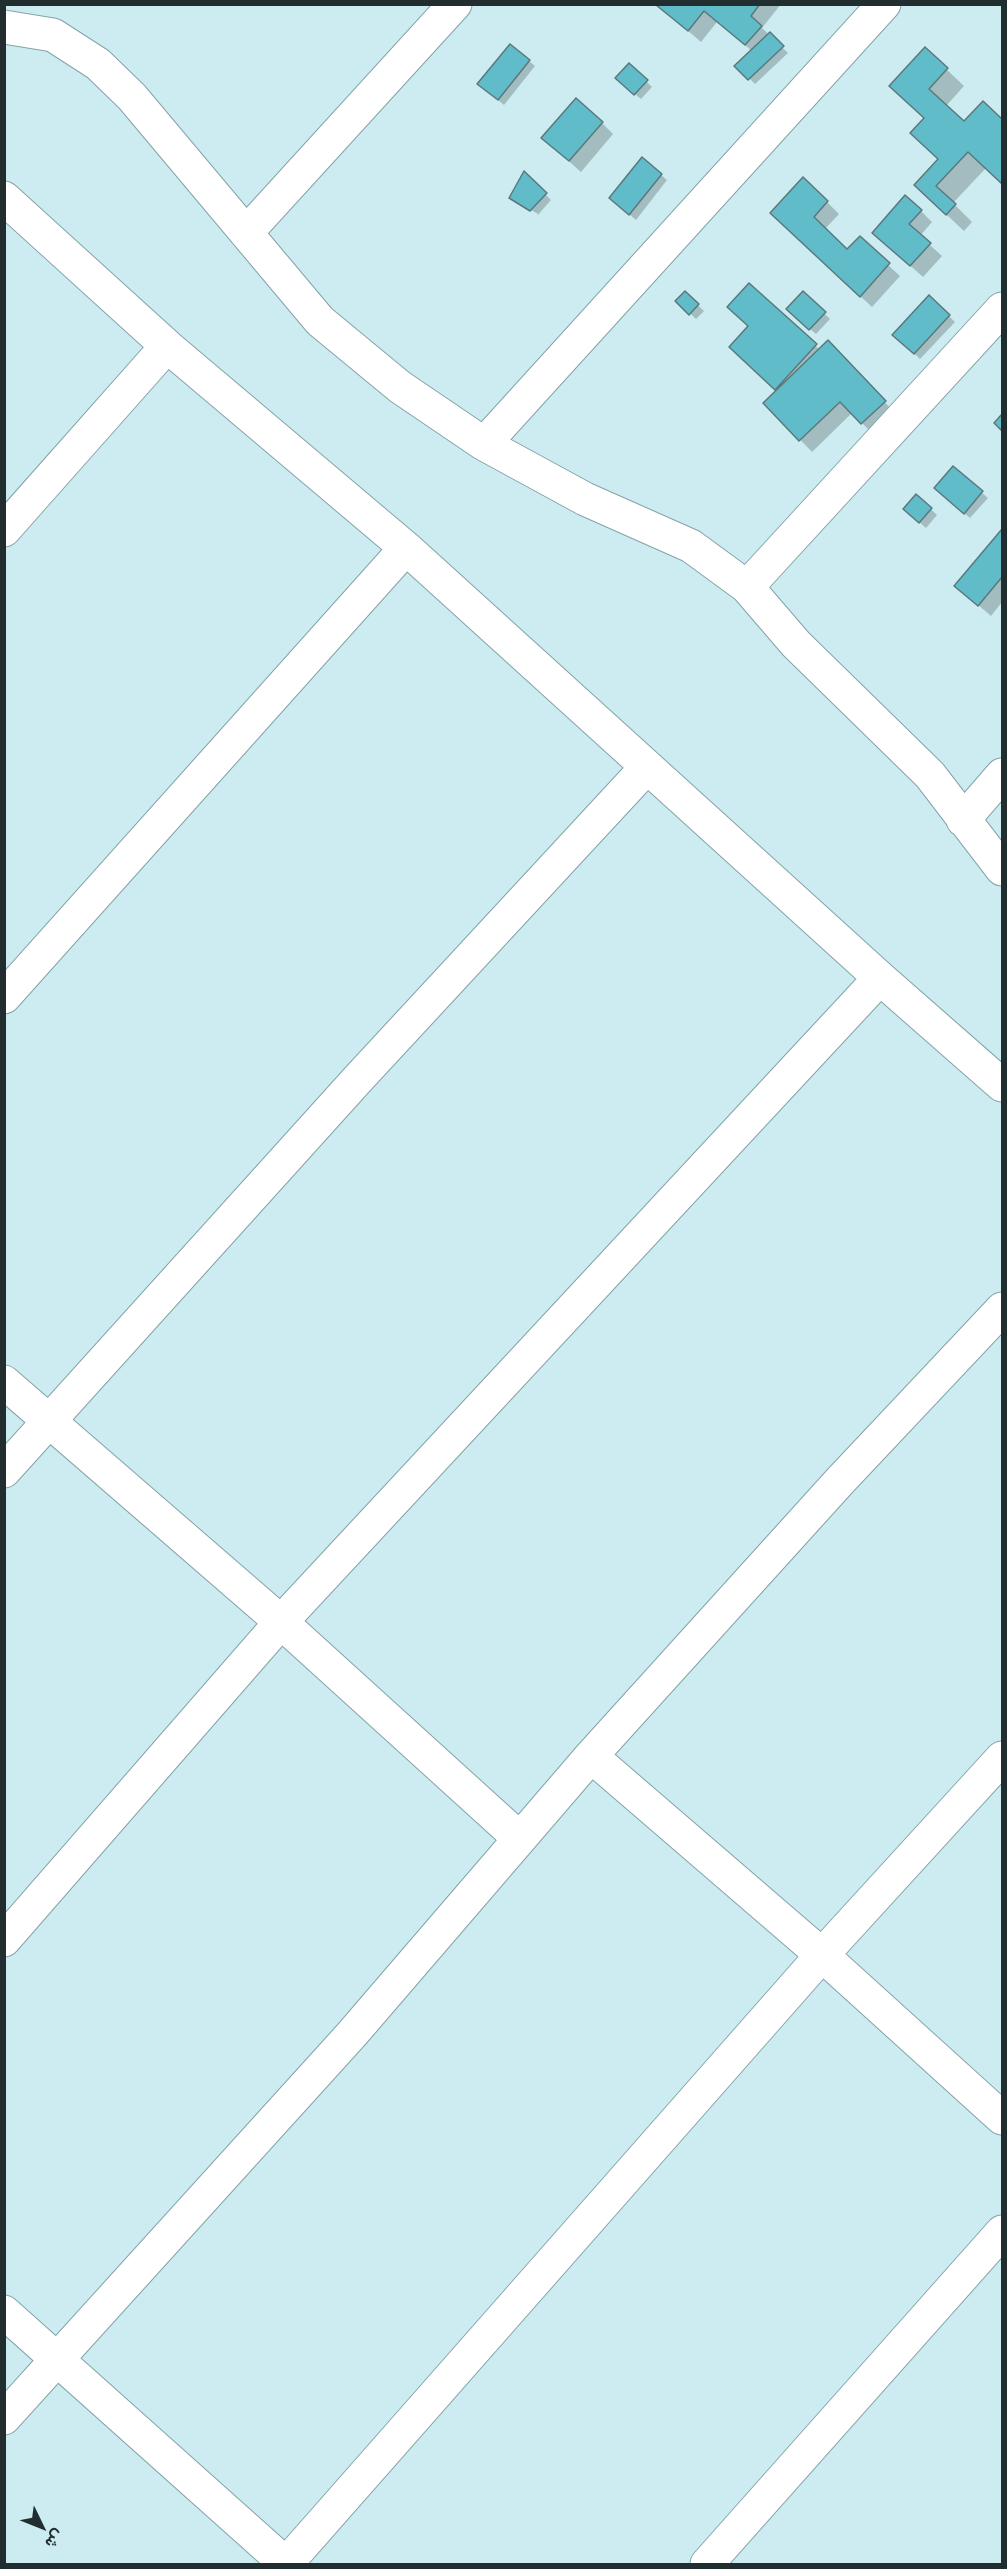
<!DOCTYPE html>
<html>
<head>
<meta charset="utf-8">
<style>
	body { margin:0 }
	#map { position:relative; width:1007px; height:2569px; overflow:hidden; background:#ccecf1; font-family:"Titillium Web",Vazirmatn,sans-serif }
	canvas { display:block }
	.frame { position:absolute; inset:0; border:6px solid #212d2f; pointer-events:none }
	.north { position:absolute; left:12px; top:2497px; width:60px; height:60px; -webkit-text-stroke:4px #ccecf1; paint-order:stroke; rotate:133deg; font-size:16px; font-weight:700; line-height:24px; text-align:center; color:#212d2f }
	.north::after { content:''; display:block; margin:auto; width:21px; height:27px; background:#212d2f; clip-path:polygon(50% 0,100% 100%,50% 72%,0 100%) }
</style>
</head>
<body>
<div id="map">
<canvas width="1007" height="2569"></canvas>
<div class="frame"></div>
<div class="north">ش</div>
</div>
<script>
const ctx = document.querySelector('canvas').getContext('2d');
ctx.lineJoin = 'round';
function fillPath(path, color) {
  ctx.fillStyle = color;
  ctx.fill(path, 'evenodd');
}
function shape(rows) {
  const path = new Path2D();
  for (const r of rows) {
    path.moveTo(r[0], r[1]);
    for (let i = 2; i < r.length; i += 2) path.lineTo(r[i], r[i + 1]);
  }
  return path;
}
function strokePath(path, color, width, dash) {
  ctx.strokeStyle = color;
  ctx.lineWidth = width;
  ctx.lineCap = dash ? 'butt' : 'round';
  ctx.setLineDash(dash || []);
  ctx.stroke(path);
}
fillPath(shape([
	[781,4,762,28,788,53,755,84,737,66,752,51,717,22,701,42,658,5],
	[925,49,964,86,946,106,964,123,983,103,1002,121,1002,184,986,168,953,203,972,222,964,231,933,202,940,160,925,119],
	[529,61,535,66,504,105,485,89],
	[629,65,652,87,641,99,623,84],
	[602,123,613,134,581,172,555,149],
	[642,159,667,180,636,220,616,203],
	[525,174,551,200,537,216,538,214,510,198],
	[827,202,839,214,825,229,848,251,888,265,900,276,872,307,784,225],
	[921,211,932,222,920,236,942,256,923,277,886,244],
	[749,285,820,350,839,354,896,414,874,435,852,413,812,452,765,403,778,391,742,359,750,327],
	[685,293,704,311,696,319,677,301],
	[803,293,830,319,816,334,794,315],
	[929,297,955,322,920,359,900,340],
	[953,468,988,498,970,518,941,493],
	[917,496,937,515,926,528,910,514],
	[1002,531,1002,602,991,616,956,586]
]), '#0003');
const building = shape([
	[760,4,751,16,762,26,745,45,704,11,688,31,656,5,760,4],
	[770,32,784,46,748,80,734,66,770,32],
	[510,44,530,60,498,100,477,84,510,44],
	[925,47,948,68,929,89,964,121,983,101,1002,119,1002,184,968,152,936,186,956,204,946,215,914,185,938,159,910,133,924,118,889,86,925,47],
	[629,63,648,80,634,95,615,78,629,63],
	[576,98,603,122,569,161,541,138,576,98],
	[642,157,662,174,629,215,609,198,642,157],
	[524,171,547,193,530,211,509,198,524,171],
	[803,177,828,201,814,217,847,249,860,236,890,263,860,297,770,213,803,177],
	[905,195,922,210,909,224,931,243,910,266,872,233,905,195],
	[749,283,817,344,775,390,729,347,748,326,727,307,749,283],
	[685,291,699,304,689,315,675,301,685,291],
	[803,291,826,312,809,330,786,309,803,291],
	[929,295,950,315,914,354,892,335,929,295],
	[828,340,886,401,861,424,840,402,799,441,763,403,828,340],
	[1002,414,1002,431,994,423,1002,414],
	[953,466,983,491,964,514,934,488,953,466],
	[916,494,932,508,919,523,903,509,916,494],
	[1002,529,1002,577,978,606,954,586,1002,529]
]);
fillPath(building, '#61bcc9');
strokePath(building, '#5a787c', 1.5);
const minor = shape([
	[4,27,53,35,98,64,132,97,320,321,400,387,484,444,884,4],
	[4,198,167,346,406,548,880,978,1002,1085],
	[246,233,455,4],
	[484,444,585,499,691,546,747,587,796,644,930,775,1002,869],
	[4,530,167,346],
	[747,587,1002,309],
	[963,820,1002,775],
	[4,997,406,548],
	[4,1382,281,1622,519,1838],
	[4,1471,357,1080,646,768],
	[591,1756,822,1955,1002,2118],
	[4,1940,281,1622,880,978],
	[4,2312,286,2564],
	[4,2418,352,2034,591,1756,839,1482,1002,1309],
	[286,2564,822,1955,1002,1758],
	[707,2564,1002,2232]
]);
strokePath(minor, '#85a3a8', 35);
strokePath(minor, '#fff', 33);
</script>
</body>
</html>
